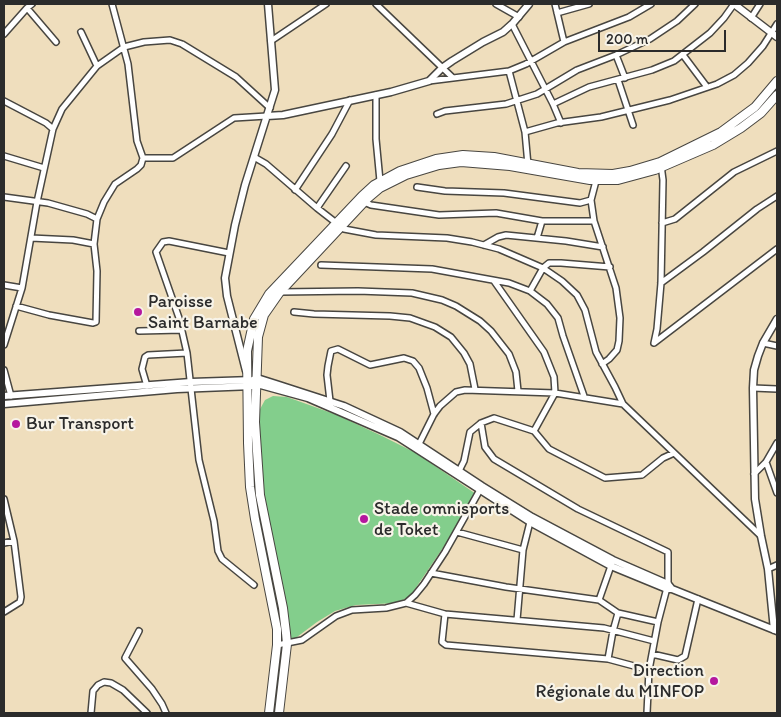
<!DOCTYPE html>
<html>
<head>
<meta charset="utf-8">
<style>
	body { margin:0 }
	#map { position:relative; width:781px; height:717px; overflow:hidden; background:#efdebd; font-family:Itim,sans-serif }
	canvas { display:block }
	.frame { position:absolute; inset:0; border:5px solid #2b2b2b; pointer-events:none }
	.scale { position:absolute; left:598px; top:30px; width:128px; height:22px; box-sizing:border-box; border:2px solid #2b2b2b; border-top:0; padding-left:6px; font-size:15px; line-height:18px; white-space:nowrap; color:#2b2b2b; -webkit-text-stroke:4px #f7f3e8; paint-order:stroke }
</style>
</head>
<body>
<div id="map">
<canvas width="781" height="717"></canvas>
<div class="frame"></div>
<div class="scale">200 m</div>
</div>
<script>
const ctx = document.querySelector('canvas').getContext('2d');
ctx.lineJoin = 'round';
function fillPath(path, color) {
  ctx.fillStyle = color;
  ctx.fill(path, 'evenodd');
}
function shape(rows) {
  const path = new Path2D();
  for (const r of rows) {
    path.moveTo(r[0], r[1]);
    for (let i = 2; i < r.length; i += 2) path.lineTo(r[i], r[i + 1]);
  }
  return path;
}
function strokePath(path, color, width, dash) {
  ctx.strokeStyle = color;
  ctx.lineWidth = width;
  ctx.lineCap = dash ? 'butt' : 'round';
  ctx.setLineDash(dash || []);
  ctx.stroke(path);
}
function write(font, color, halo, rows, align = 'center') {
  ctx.font = font + ' Itim,sans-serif';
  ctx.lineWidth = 4.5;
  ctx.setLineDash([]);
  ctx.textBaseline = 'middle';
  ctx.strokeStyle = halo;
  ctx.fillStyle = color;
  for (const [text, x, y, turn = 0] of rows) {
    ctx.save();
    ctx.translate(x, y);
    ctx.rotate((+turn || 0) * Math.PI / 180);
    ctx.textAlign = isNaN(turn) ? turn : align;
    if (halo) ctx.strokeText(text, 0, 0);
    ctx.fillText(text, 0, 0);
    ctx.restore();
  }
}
fillPath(shape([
	[273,396,287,397,337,415,382,436,416,453,476,494,468,504,455,530,411,595,398,603,356,605,335,611,317,622,289,643,265,507,258,426,259,411,265,400]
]), '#83ce8c');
const minor = shape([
	[112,4,128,64,137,141,143,158,173,158,234,118,267,116],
	[376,4,452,77],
	[496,4,519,17],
	[555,4,564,42],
	[27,8,56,42],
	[557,13,589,4],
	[751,18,760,4],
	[512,24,553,104,561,123],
	[81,32,97,66],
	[4,34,27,8,32,4],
	[271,41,326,4],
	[616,55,625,78],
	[683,55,707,87],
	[509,71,525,132,528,165],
	[618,80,633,125],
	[429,81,509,71,526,64,564,42,629,17,651,4],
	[376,95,376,139,380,181],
	[4,101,46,123,53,129],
	[553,104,589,87,652,70,674,61,710,33,724,18,734,4],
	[437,114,445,111,506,104,537,94,577,70,616,55,650,39,677,21,695,4],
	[525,132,557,123,601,117,670,100,717,84,734,75,748,63,763,46,777,24],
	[4,156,44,168],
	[254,157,266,164,317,208,344,229,376,235,447,238,472,242,499,249,543,268,562,281,577,295,585,310,596,352,615,387,623,404],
	[661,165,663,180,661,283,657,329,654,343,777,249],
	[597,177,591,200,594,221,616,288,620,318,619,341,617,350,609,359,602,364],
	[417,187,445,191,504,193,580,203,591,200],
	[295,190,332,134,350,100],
	[4,197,48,203,87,214,97,219],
	[364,202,371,205,439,215,496,213,542,221,594,221],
	[317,208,346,166],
	[662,223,675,219,734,172,777,151],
	[31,238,73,240,94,244],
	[537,238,542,221],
	[484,245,498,237,506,235,566,241,603,247],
	[229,253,169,241,163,242,156,252,179,318,187,353,199,460,214,521,218,551,222,559,254,585],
	[321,265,432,269,509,283,530,291,547,304,558,318,563,336,584,396],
	[661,283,703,252,757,209,777,196],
	[4,285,22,288],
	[530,291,543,268,549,263,561,263,610,267],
	[280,292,358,291,412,293,442,300,456,306,480,321,491,331,509,354,516,372,518,391],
	[16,306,49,315,93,323,96,322,97,271,94,244,97,219,104,202,115,184,137,169,141,165,143,158],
	[294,312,314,314,390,316,410,318,435,327,451,337,464,353,470,364,475,389],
	[139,331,182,330],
	[763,343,777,346],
	[4,345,22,288,37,202,53,129,62,109,97,66,124,47,144,42,170,40,182,44,236,77,270,108],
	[4,370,11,396],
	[147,386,142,369,145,357,148,355,187,353],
	[753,388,777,389],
	[330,401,327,375,328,366,331,351,338,349,370,365,404,358,413,361,419,368,427,388,434,414],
	[481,423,485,447,494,459,578,509,668,552,668,584,658,622,649,670,647,713],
	[534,431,549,449,605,478,642,475,663,458,674,453],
	[418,446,434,414,440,406,456,392,465,390,555,393,623,404,761,536],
	[766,462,777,493],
	[459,471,464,461,470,432,481,423,494,418,534,431,555,393,554,377,544,352,494,281],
	[754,474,766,462,777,443],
	[4,499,14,541,21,597,20,602,4,612],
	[457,532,523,550],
	[4,543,14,541],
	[768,569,777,565],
	[431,573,506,587,599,600,618,613,658,622],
	[599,600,612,563],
	[406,603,445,614,604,628,654,641],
	[445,614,442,642,446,645,608,659,649,670],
	[517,620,523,550,530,522],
	[139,631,125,658,152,689,162,704,166,713],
	[277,645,302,640,336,616,352,610,386,608,406,603,415,595,424,584,445,552,481,488],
	[652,654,678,660,685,656,698,599],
	[608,659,613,631,618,613],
	[91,713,93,691,98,685,104,682,111,683,123,690,147,713]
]);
const tertiary = shape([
	[734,4,777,37],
	[267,116,283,115,391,92,429,81,442,68,452,61,483,42,503,32,513,23,529,4],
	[246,371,227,296,225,278,235,225,245,185,275,90,268,4],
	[4,396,191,382,253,380,257,378,276,384,344,406,400,432,482,486,532,517,613,560,668,584,672,589],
	[4,404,177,389,253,386,257,384,308,398,398,437,530,522,611,566,667,589,672,589,777,631],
	[774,630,768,569,761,536,755,499,753,388,754,370,758,356,763,343,777,319]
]);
const primary = shape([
	[269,713,277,645,277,629,255,519,250,487,248,443,247,351,254,319,269,294,362,196,374,185,400,171,436,159,463,155,494,157,578,173,613,174,630,171,660,162,721,132,755,107,777,81],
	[279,713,287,644,286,633,283,608,260,495,255,422,258,337,264,315,280,292,367,199,380,188,406,175,439,165,461,162,510,166,590,180,618,180,655,170,713,145,741,128,761,113,777,95]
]);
strokePath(minor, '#484641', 8);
strokePath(tertiary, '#484641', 9);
strokePath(primary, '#484641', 10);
strokePath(minor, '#fff', 5);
strokePath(tertiary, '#fff', 6);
strokePath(primary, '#fff', 8);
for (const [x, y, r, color] of [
	[138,312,5,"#b5179e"],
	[16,424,5,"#b5179e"],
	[364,519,5,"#b5179e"],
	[714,681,5,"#b5179e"]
]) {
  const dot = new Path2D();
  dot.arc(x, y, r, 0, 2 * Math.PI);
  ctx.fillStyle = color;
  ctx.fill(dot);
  strokePath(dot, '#f7f3e8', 2);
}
write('18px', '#2b2b2b', '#f7f3e8', [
	["Paroisse",148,302],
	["Saint Barnabe",148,323],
	["Bur Transport",26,424],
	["Stade omnisports",374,509],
	["de Toket",374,530],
	["Direction",704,671,"right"],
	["Régionale du MINFOP",704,692,"right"]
], 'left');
</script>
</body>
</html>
